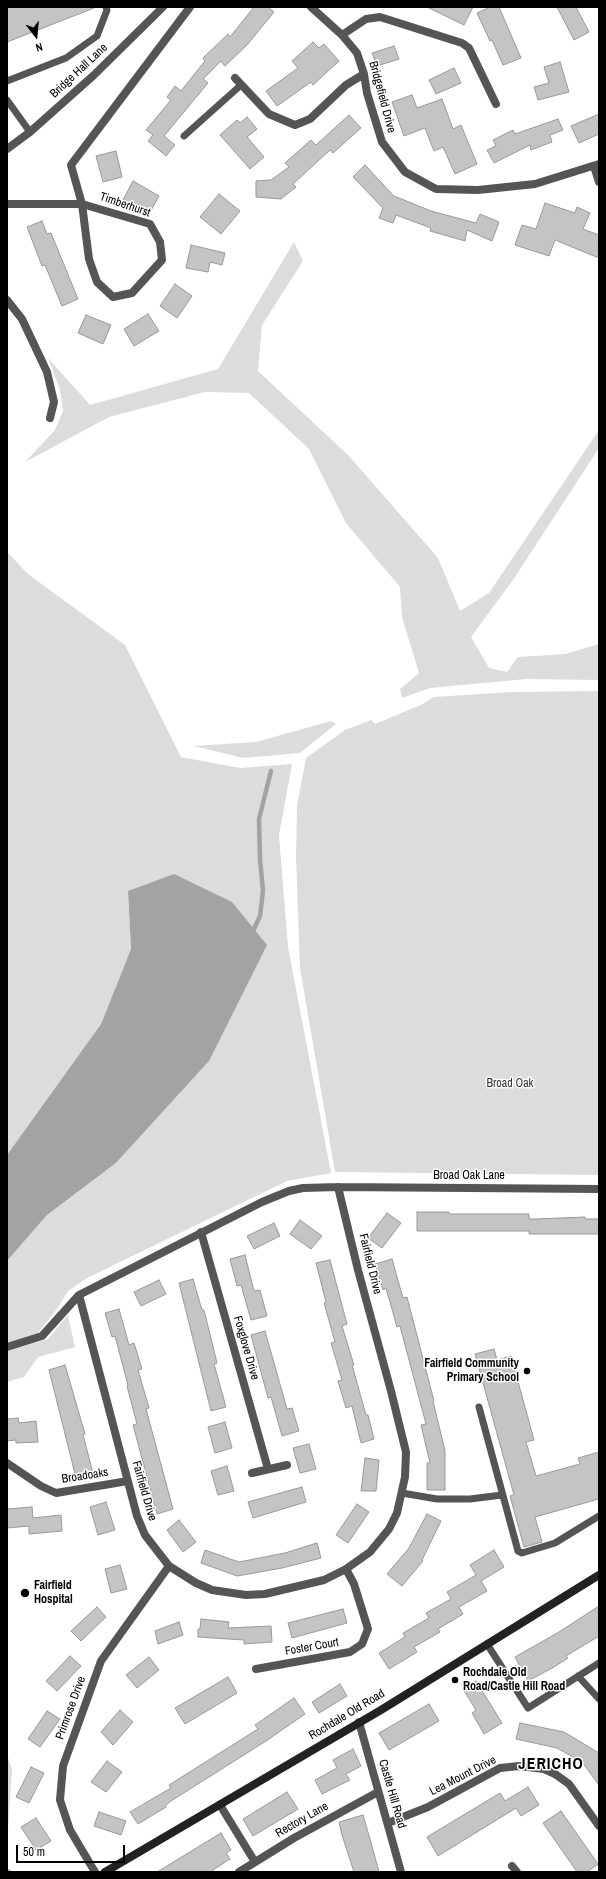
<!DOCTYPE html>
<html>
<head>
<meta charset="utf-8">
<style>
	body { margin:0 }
	#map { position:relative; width:606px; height:1879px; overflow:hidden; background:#fff; font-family:"Archivo Narrow",sans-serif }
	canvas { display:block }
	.frame { position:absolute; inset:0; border:8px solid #000; pointer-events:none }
	.north { position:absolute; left:16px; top:16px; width:40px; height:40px; -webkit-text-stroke:3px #fff; paint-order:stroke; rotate:164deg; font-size:11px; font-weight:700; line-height:16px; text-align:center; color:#000 }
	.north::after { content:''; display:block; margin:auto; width:14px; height:18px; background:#000; clip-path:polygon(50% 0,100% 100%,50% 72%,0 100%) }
	.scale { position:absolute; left:16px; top:1845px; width:109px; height:18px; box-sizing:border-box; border:2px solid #000; border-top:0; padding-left:5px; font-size:12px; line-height:14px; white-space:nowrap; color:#000; -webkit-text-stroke:3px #fff; paint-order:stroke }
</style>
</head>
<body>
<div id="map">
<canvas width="606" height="1879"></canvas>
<div class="frame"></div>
<div class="north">N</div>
<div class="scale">50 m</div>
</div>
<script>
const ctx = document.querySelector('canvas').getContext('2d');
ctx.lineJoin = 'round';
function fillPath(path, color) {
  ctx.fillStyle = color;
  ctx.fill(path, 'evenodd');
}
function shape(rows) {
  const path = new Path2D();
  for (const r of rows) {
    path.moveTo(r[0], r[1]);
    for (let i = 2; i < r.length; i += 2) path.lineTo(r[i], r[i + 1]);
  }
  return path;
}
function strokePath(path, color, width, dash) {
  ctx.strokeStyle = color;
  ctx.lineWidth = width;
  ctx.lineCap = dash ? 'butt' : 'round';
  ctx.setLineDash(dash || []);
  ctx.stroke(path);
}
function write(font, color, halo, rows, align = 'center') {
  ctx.font = font + ' "Archivo Narrow",sans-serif';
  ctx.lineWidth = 3;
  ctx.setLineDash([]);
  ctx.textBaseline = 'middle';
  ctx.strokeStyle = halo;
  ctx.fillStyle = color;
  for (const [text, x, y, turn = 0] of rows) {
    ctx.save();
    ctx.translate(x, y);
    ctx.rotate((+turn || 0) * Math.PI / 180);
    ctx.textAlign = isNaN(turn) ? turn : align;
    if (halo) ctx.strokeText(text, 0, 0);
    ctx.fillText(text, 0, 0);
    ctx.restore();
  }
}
fillPath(shape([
	[294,242,303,261,262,325,258,371,348,455,438,558,460,611,489,593,599,430,599,448,513,580,471,637,489,668,507,672,518,657,565,654,599,644,599,680,526,679,430,688,402,698,400,689,419,673,402,617,400,587,346,523,309,449,249,393,205,392,109,417,25,462,55,430,63,411,60,390,48,358,90,405,218,369],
	[7,552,28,574,125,645,181,757,240,768,292,764,279,835,288,947,331,1173,287,1181,87,1278,68,1291,57,1309,38,1333,7,1343,7,1261,47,1215,116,1163,209,1061,128,891,131,949,101,1024,7,1155],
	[599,691,599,1175,335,1172,300,968,296,857,297,806,306,758,345,730,371,720,375,724,423,704,434,697,511,692],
	[331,721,336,724,300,753,243,758,194,746,256,742],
	[68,1315,75,1347,38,1357,24,1377,7,1382,7,1351,48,1339],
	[7,1755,12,1769,7,1846]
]), '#dcdcdc');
fillPath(shape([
	[174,874,232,902,267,945,209,1061,116,1163,47,1215,7,1261,7,1155,101,1024,131,949,128,891]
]), '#a3a3a3');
strokePath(shape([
	[254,929,260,916,263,891,260,859,259,819,271,771],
	[7,1871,9,1872]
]), '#a3a3a3', 4.5);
const building = shape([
	[7,7,94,7,94,8,7,42,7,7],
	[254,7,268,7,274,12,247,45,225,66,221,61,203,79,208,83,164,136,175,145,166,156,148,141,153,135,146,130,171,100,167,97,175,86,181,91,205,61,203,58,228,34,230,37,254,7],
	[427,7,473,7,464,25,427,7],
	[490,7,499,7,521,58,503,65,492,40,490,41,477,13,490,7],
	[557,7,576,7,589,32,574,40,557,7],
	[313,42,319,48,324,44,339,61,313,85,311,82,277,106,266,91,298,68,292,61,313,42],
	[394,46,399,59,377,66,372,53,394,46],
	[560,62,569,92,538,100,534,87,549,83,544,67,560,62],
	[454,68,461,83,436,94,429,80,454,68],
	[412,95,417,108,442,99,453,129,461,125,477,164,455,174,443,147,434,151,425,128,404,136,392,102,412,95],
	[599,114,599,134,579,143,571,126,599,114],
	[349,115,361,128,333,153,330,150,293,184,296,187,281,199,256,197,256,181,271,180,289,167,285,163,311,140,316,145,349,115],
	[247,117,257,129,247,137,264,157,250,169,220,135,237,120,240,123,247,117],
	[558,119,563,130,550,135,552,142,531,150,530,145,494,163,487,150,496,146,493,140,513,130,515,134,558,119],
	[116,151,122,177,103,182,96,156,116,151],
	[365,165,394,196,431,211,476,223,480,214,499,222,492,241,467,230,465,241,430,231,431,228,396,215,393,223,379,218,383,208,353,177,365,165],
	[133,181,159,196,149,214,123,200,133,181],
	[219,194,240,211,221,234,200,217,219,194],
	[545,203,575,213,577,207,590,213,583,229,599,235,599,258,555,240,549,256,515,245,522,225,536,229,545,203],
	[42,221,47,234,51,233,78,299,62,306,45,265,42,266,27,227,42,221],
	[191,245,225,253,222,265,210,262,208,272,186,268,191,245],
	[175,284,192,296,177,318,160,306,175,284],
	[148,314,159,331,134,346,124,329,148,314],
	[86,315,111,325,103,344,78,333,86,315],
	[417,1212,449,1212,449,1214,529,1214,529,1219,535,1219,585,1217,585,1219,599,1219,599,1234,529,1234,529,1231,417,1231,417,1212],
	[387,1213,401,1223,382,1248,368,1238,387,1213],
	[300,1220,322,1236,311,1249,290,1234,300,1220],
	[274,1223,280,1236,254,1249,247,1236,274,1223],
	[245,1255,254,1291,260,1290,267,1316,251,1320,241,1285,237,1286,230,1259,245,1255],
	[392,1259,403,1298,407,1297,434,1401,433,1401,445,1451,445,1490,427,1490,427,1463,430,1463,421,1425,426,1424,400,1326,397,1327,386,1288,383,1290,375,1264,392,1259],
	[330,1260,347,1324,342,1326,354,1365,352,1365,366,1415,368,1415,374,1439,361,1443,352,1406,346,1408,338,1381,342,1380,331,1343,335,1342,324,1303,326,1302,316,1263,330,1260],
	[193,1279,202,1310,204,1310,217,1363,214,1364,226,1407,211,1411,179,1283,193,1279],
	[159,1280,166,1294,141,1306,134,1292,159,1280],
	[119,1309,129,1345,134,1343,142,1369,138,1370,149,1408,146,1409,173,1509,157,1514,133,1425,137,1424,127,1386,128,1385,115,1336,112,1337,105,1313,119,1309],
	[265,1331,287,1409,292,1408,299,1431,282,1436,271,1397,268,1398,251,1335,265,1331],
	[494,1349,497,1360,511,1356,534,1440,526,1442,536,1476,580,1464,578,1458,599,1452,599,1499,535,1517,542,1542,524,1547,510,1496,514,1495,475,1354,494,1349],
	[65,1365,85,1434,83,1435,93,1473,76,1478,49,1370,65,1365],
	[18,1418,19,1423,36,1421,38,1442,16,1443,16,1440,7,1441,7,1419,18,1418],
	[225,1422,232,1448,215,1453,208,1427,225,1422],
	[309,1444,316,1469,300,1473,293,1448,309,1444],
	[365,1458,379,1460,376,1491,361,1491,365,1458],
	[227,1466,234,1491,218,1495,211,1471,227,1466],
	[302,1487,306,1502,253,1518,248,1502,302,1487],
	[106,1502,115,1530,98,1535,90,1507,106,1502],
	[357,1504,369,1512,348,1543,336,1535,357,1504],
	[32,1507,33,1518,61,1515,62,1531,29,1534,29,1526,7,1528,7,1509,32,1507],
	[427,1514,441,1521,422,1560,423,1561,402,1586,387,1574,409,1548,427,1514],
	[179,1520,196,1542,183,1552,167,1530,179,1520],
	[317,1543,321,1558,282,1568,237,1576,201,1563,205,1550,239,1562,285,1553,317,1543],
	[494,1550,504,1567,481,1581,487,1591,459,1607,463,1614,438,1629,440,1632,414,1647,417,1652,389,1669,379,1653,405,1637,403,1633,429,1618,426,1613,451,1599,447,1592,476,1575,470,1565,494,1550],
	[120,1565,127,1589,111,1593,105,1569,120,1565],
	[599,1606,599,1636,566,1656,568,1658,554,1667,528,1681,515,1657,559,1632,599,1606],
	[97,1607,106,1617,81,1641,71,1631,97,1607],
	[343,1609,347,1623,292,1638,288,1623,343,1609],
	[201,1619,229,1622,228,1628,271,1626,272,1642,244,1644,244,1640,198,1637,198,1629,200,1629,201,1619],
	[179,1622,183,1635,158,1644,155,1631,179,1622],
	[70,1656,81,1666,57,1691,46,1681,70,1656],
	[149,1657,159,1670,137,1688,126,1675,149,1657],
	[228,1677,237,1693,185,1724,175,1708,228,1677],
	[476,1681,502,1723,484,1734,472,1713,476,1710,463,1689,476,1681],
	[340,1684,347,1696,319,1713,312,1702,340,1684],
	[294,1698,305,1714,266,1741,171,1801,165,1806,166,1807,138,1824,130,1812,171,1788,169,1785,258,1729,255,1725,294,1698],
	[429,1704,439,1721,389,1750,379,1733,429,1704],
	[120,1710,133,1722,113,1745,101,1732,120,1710],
	[47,1711,60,1719,40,1747,28,1739,47,1711],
	[520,1723,564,1732,599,1753,599,1785,582,1762,557,1748,516,1739,520,1723],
	[353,1749,361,1766,346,1774,350,1780,322,1794,315,1780,337,1768,333,1760,353,1749],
	[107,1761,122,1772,106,1792,91,1782,107,1761],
	[31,1767,44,1773,29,1803,16,1797,31,1767],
	[528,1787,539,1805,521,1816,516,1808,438,1856,427,1837,500,1793,505,1801,528,1787],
	[287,1792,298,1809,253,1836,243,1819,287,1792],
	[561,1811,598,1864,587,1872,577,1872,543,1823,561,1811],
	[99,1812,126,1821,121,1835,94,1826,99,1812],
	[363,1815,370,1839,379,1872,354,1872,342,1835,339,1822,363,1815],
	[36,1818,51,1841,36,1850,21,1827,36,1818],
	[221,1833,231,1850,226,1853,230,1859,213,1870,210,1872,157,1872,221,1833]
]);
fillPath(building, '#c4c4c4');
strokePath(building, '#999', 1);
strokePath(shape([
	[7,81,66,58,97,36,107,10,106,7],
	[7,100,30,132],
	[184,136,241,85],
	[479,1407,518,1551,522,1553,555,1543,599,1516],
	[402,1493,437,1499,470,1499,502,1495],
	[487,1644,528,1708,599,1663],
	[578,1676,599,1699]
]), '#555', 7);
strokePath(shape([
	[311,7,342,35,357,53,364,74,367,93,382,142,405,172,436,189,478,190,535,184,599,164],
	[342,35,366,19,380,17,462,43,469,48,496,104],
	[235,78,269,114,295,125,310,119,346,85,364,74],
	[7,149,30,132,94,75,163,7],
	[594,166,599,182],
	[7,204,82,204,150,224,160,242,162,260,132,293,113,297,97,282,89,259,82,204,71,165,190,7],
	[7,300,22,319,47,372,54,402,50,418],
	[338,1187,358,1270,391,1391,406,1452,405,1477,397,1513,389,1529,370,1552,346,1569,324,1580,265,1594,246,1595,212,1590,196,1583,169,1566,145,1535,137,1516,79,1295,262,1202,289,1191,303,1188,338,1187,599,1189],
	[201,1232,268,1469],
	[7,1347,42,1336,79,1295],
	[7,1463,41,1486,56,1493,128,1481],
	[252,1473,287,1465],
	[256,1669,350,1652,362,1644,368,1629,354,1584,346,1569],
	[359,1722,401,1872],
	[220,1805,255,1862],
	[388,1823,428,1807,500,1768,519,1766,544,1769,555,1774,569,1784,599,1826],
	[512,1866,517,1872],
	[95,1872,70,1830,60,1800,63,1766,101,1661,169,1566],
	[239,1872,294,1838,378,1792]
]), '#555', 8);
strokePath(shape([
	[105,1872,381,1710,599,1575]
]), '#222', 8);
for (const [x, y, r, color] of [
	[527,1371,4,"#000"],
	[25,1593,5,"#000"],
	[455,1680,4,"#000"]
]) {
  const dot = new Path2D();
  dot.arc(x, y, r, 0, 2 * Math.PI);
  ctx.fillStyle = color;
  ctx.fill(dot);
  strokePath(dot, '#fff', 1.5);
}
write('12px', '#000', '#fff', [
	["Bridge Hall Lane",79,71,-43],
	["Bridgefield Drive",382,97,75],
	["Timberhurst",125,205,19],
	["Broad Oak Lane",469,1176],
	["Fairfield Drive",370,1264,76],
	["Foxglove Drive",246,1348,74],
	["Broadoaks",85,1476,-9],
	["Fairfield Drive",144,1491,74],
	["Foster Court",312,1647,-10],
	["Primrose Drive",71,1708,-70],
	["Rochdale Old Road",347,1715,-31],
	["Lea Mount Drive",463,1776,-27],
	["Castle Hill Road",392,1794,74],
	["Rectory Lane",302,1820,-30]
]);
write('12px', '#333', '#fff', [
	["Broad Oak",510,1084]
]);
write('bold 12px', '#000', '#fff', [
	["Fairfield Community",519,1364,"right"],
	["Primary School",519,1378,"right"],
	["Fairfield",34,1586],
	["Hospital",34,1600],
	["Rochdale Old",463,1673],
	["Road/Castle Hill Road",463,1687]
], 'left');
ctx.letterSpacing = '1px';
write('bold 16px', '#000', '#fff', [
	["JERICHO",551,1765]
]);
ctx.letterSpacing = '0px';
</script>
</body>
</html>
